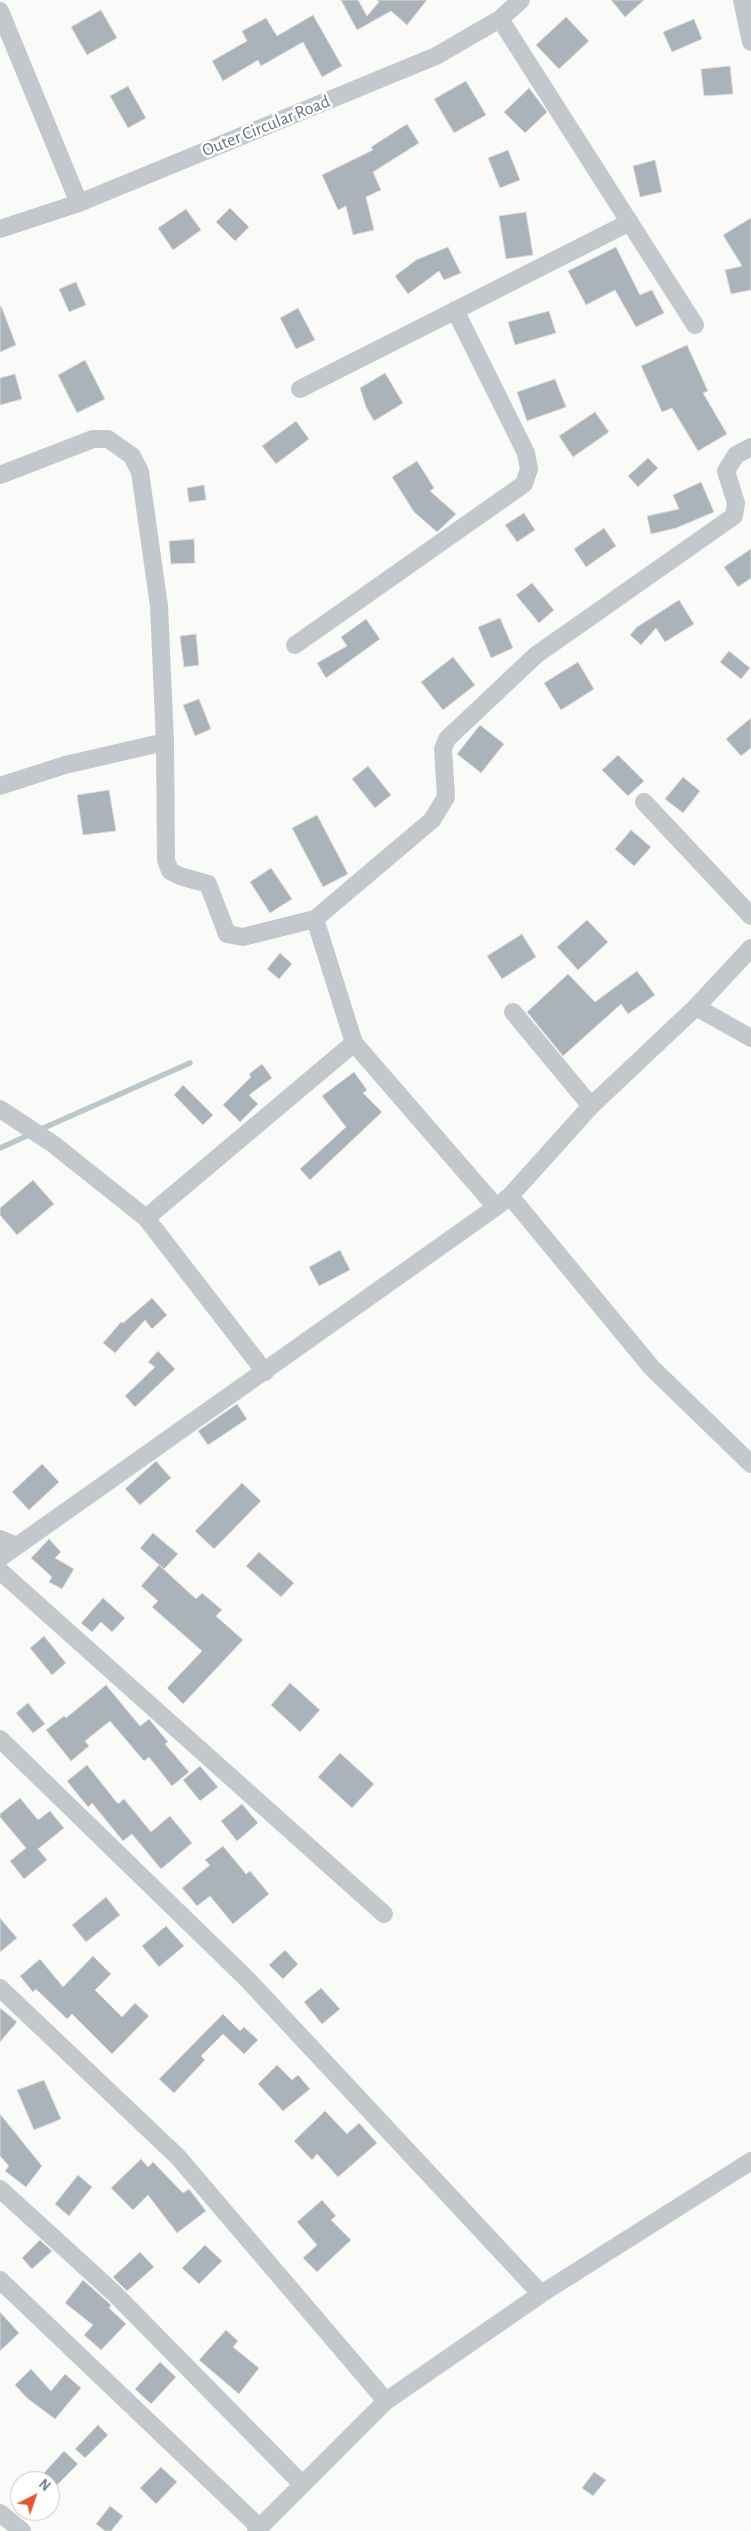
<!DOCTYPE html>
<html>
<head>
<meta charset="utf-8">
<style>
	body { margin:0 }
	#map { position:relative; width:751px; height:2531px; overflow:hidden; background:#fafaf8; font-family:"Alegreya Sans",sans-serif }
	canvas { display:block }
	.north { position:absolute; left:10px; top:2471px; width:50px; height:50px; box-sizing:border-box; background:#fff; border:1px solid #c1c8cd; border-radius:50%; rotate:41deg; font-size:14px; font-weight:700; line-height:20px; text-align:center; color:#657683 }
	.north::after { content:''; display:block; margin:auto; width:18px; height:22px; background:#e4572e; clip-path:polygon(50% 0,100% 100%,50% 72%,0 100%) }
</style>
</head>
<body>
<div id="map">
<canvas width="751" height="2531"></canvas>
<div class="north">N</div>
</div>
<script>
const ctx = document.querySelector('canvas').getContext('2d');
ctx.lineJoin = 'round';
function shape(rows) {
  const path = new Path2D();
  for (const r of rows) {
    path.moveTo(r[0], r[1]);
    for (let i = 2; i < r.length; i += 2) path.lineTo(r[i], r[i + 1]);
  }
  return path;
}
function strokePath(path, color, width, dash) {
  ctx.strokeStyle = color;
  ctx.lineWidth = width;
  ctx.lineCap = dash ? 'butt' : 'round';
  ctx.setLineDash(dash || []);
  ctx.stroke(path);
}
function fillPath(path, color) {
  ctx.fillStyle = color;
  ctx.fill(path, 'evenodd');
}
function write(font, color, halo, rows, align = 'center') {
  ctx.font = font + ' "Alegreya Sans",sans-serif';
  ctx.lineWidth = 5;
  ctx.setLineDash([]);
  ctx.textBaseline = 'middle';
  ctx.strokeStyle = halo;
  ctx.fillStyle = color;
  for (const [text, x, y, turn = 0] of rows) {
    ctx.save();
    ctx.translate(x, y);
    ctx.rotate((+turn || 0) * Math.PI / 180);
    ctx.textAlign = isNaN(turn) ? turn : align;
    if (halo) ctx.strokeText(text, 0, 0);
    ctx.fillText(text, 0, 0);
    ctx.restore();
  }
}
strokePath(shape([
	[39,1130,190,1063],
	[0,1148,31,1134]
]), '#bbc7cb', 5.5);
const building = shape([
	[341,0,358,0,367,16,379,2,377,0,427,0,407,25,391,11,357,30,341,0],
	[611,0,644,0,625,17,611,0],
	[101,10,117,38,87,55,71,27,101,10],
	[313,15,342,66,322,77,303,42,261,66,258,60,223,81,212,61,247,41,242,31,266,18,277,36,313,15],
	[566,17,589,41,559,69,536,45,566,17],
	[694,19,702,39,672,52,663,32,694,19],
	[730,66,733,94,704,96,701,69,730,66],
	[466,81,486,115,454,133,434,99,466,81],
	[128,86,146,118,128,128,110,96,128,86],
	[529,88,547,112,525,133,504,112,529,88],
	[407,124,419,143,373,172,381,190,366,197,374,230,353,235,346,206,338,210,322,175,373,150,371,147,407,124],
	[508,150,520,180,500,188,488,158,508,150],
	[655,160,662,192,640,197,633,166,655,160],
	[230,208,249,227,235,241,216,222,230,208],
	[186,209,201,230,173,250,158,228,186,209],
	[526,212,533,255,506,259,499,216,526,212],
	[751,218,751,290,731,294,725,270,742,266,723,235,751,218],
	[448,247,461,273,444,280,439,271,408,294,395,276,416,260,448,247],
	[616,247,640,295,652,290,664,313,636,327,615,290,586,305,568,271,616,247],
	[76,282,86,305,69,312,59,289,76,282],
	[1,306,16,345,0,352,0,307,1,306],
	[298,308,315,340,296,349,280,318,298,308],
	[549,311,556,333,515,345,508,322,549,311],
	[687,345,708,391,703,393,727,434,698,451,672,408,662,412,641,366,687,345],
	[85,360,105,399,77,413,58,375,85,360],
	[385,373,403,403,374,421,366,407,360,388,385,373],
	[15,374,22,399,0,405,0,378,15,374],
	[555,379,566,407,527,421,517,392,555,379],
	[595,412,609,432,573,457,559,436,595,412],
	[296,421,309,439,276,464,262,446,296,421],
	[648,458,658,468,638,487,628,476,648,458],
	[417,461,434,488,430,491,456,514,437,532,414,512,392,477,417,461],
	[701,482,714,512,676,528,651,534,647,516,679,509,673,495,701,482],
	[204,485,206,500,189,502,187,488,204,485],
	[524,513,535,530,517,542,505,525,524,513],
	[604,528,616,546,586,567,574,549,604,528],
	[194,539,195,563,171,564,169,541,194,539],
	[751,549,751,578,738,587,724,567,751,549],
	[532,583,554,610,539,623,516,595,532,583],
	[679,600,694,624,665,642,656,628,641,645,630,635,637,627,679,600],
	[500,618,513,648,491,658,478,627,500,618],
	[366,619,380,639,326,678,317,663,347,646,341,637,366,619],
	[196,634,199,665,184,667,180,636,196,634],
	[729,651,750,668,741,679,720,662,729,651],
	[453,657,475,685,443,710,421,682,453,657],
	[578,662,594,689,561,710,544,683,578,662],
	[199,699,211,729,195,736,183,705,199,699],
	[751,718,751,748,741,756,726,739,751,718],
	[480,725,504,744,481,773,457,754,480,725],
	[618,755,644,781,628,796,602,770,618,755],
	[368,766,391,795,375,808,352,779,368,766],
	[683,777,700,791,683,813,665,799,683,777],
	[109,790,116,831,83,835,77,795,109,790],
	[317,815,348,874,323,887,292,828,317,815],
	[631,830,651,847,634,866,615,849,631,830],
	[271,868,292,899,270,913,250,882,271,868],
	[587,920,608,942,578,970,557,947,587,920],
	[522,934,536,957,502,979,487,956,522,934],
	[280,953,292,964,279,979,267,969,280,953],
	[637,971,655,995,628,1014,621,1004,563,1056,527,1012,568,974,595,1002,637,971],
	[262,1064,272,1078,249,1095,258,1104,240,1122,223,1105,251,1077,249,1074,262,1064],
	[354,1072,367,1090,363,1093,382,1112,310,1180,300,1169,346,1127,322,1096,354,1072],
	[183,1085,213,1115,203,1125,174,1095,183,1085],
	[33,1180,54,1204,17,1235,0,1215,0,1208,33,1180],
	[340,1250,350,1270,319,1286,309,1267,340,1250],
	[152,1298,167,1315,152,1329,145,1320,115,1353,103,1343,121,1322,123,1323,152,1298],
	[158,1351,175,1369,135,1407,125,1396,155,1367,148,1362,158,1351],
	[237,1404,247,1419,208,1445,198,1431,237,1404],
	[156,1461,171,1478,140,1505,125,1489,156,1461],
	[42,1464,59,1482,29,1510,12,1492,42,1464],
	[242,1483,261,1501,214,1549,195,1531,242,1483],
	[153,1533,178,1554,164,1569,140,1548,153,1533],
	[49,1539,61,1552,55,1558,74,1569,62,1589,49,1582,52,1577,31,1558,49,1539],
	[259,1552,294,1583,281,1597,246,1566,259,1552],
	[159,1565,196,1599,202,1593,222,1610,216,1616,243,1640,183,1704,167,1688,202,1651,152,1607,158,1601,141,1586,159,1565],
	[103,1598,125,1618,112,1632,101,1622,92,1632,81,1623,103,1598],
	[44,1636,66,1663,52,1675,30,1648,44,1636],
	[290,1683,320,1710,300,1732,271,1705,290,1683],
	[106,1685,140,1726,149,1719,168,1742,165,1744,189,1772,172,1786,149,1757,144,1761,110,1721,85,1741,89,1746,71,1761,46,1730,64,1716,66,1718,106,1685],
	[28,1703,45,1724,33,1733,16,1713,28,1703],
	[340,1753,374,1784,352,1808,318,1777,340,1753],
	[87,1765,118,1804,124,1799,151,1832,170,1816,192,1843,161,1869,132,1834,123,1841,92,1803,88,1807,67,1781,87,1765],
	[200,1766,218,1787,200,1801,183,1780,200,1766],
	[20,1798,38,1820,50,1811,64,1828,38,1849,47,1860,24,1879,10,1861,26,1848,0,1817,0,1814,20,1798],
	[242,1804,258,1823,237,1841,221,1821,242,1804],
	[223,1846,246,1874,250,1871,269,1894,233,1924,210,1896,197,1906,182,1888,210,1865,205,1860,223,1846],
	[106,1897,120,1915,86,1942,72,1925,106,1897],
	[0,1918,17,1938,0,1952,0,1918],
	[166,1926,184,1946,159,1967,142,1946,166,1926],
	[285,1950,298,1964,283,1979,269,1965,285,1950],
	[93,1956,111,1974,95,1990,122,2017,135,2003,149,2016,112,2054,72,2014,67,2019,36,1989,33,1992,20,1976,40,1959,63,1987,93,1956],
	[321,1988,340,2009,322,2024,304,2002,321,1988],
	[0,2008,17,2022,0,2042,0,2008],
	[223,2014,240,2031,244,2027,258,2040,244,2054,223,2034,201,2056,205,2060,174,2093,159,2079,223,2014],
	[277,2065,292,2080,298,2075,310,2089,283,2111,258,2084,277,2065],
	[44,2080,61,2119,34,2130,17,2090,44,2080],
	[325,2111,347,2134,359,2123,377,2143,338,2177,317,2154,312,2160,294,2141,325,2111],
	[0,2114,42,2166,26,2187,5,2171,9,2166,0,2156,0,2114],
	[141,2159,148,2167,153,2162,183,2193,189,2189,206,2211,177,2233,148,2195,133,2210,111,2188,141,2159],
	[78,2175,92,2187,69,2216,55,2204,78,2175],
	[322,2200,336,2216,331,2220,351,2240,317,2272,303,2258,317,2245,297,2222,322,2200],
	[40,2240,52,2251,32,2269,22,2258,40,2240],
	[205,2245,222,2261,199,2284,182,2268,205,2245],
	[140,2252,154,2267,127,2291,113,2277,140,2252],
	[83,2280,111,2305,109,2308,126,2324,101,2350,84,2335,93,2325,65,2303,83,2280],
	[0,2312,19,2333,0,2351,0,2312],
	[226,2330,238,2341,233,2347,259,2368,239,2394,199,2360,226,2330],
	[160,2362,176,2377,151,2404,135,2389,160,2362],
	[31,2369,51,2391,65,2374,81,2388,55,2419,27,2398,15,2385,31,2369],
	[98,2425,108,2435,85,2458,75,2449,98,2425],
	[64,2451,78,2464,57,2485,44,2473,64,2451],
	[161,2467,177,2482,156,2504,140,2488,161,2467],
	[594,2472,606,2480,593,2496,582,2488,594,2472],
	[110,2506,123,2516,111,2531,105,2531,96,2524,110,2506]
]);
fillPath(building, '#aab3b9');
strokePath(building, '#dcdcda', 1);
strokePath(shape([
	[742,0,751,42],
	[0,11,79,203],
	[500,19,695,325],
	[0,229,79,203,436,56,500,19,521,0],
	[300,389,630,222],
	[0,475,93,439,108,439,132,456,140,472,159,606,165,742,166,860,170,871,180,876,208,884,227,934,243,937,315,919],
	[295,645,524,484,529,469,526,453,455,310],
	[0,786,65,765,165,742],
	[644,802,751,916],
	[696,1007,751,1038],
	[513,1012,591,1106],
	[0,1109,53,1144,146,1218,265,1372],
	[510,1196,652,1368,751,1464],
	[496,1207,354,1043,315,919,432,820,446,797,443,749,447,739,536,655,734,516,736,503,726,471,736,455,751,447],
	[146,1218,354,1043],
	[0,1539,17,1546,496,1207,510,1196,591,1106,696,1007,751,948],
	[0,1558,17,1546],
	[0,1571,384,1914],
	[0,1739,247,1979,541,2294],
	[0,1988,178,2157,386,2401],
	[0,2189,114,2293,302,2484],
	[0,2280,259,2527],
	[0,2513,22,2531],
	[256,2531,386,2401,541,2294,751,2161]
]), '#c3c8cc', 18);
write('18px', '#657683', '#fff', [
	["Outer Circular Road",266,126,-22]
]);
</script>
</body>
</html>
